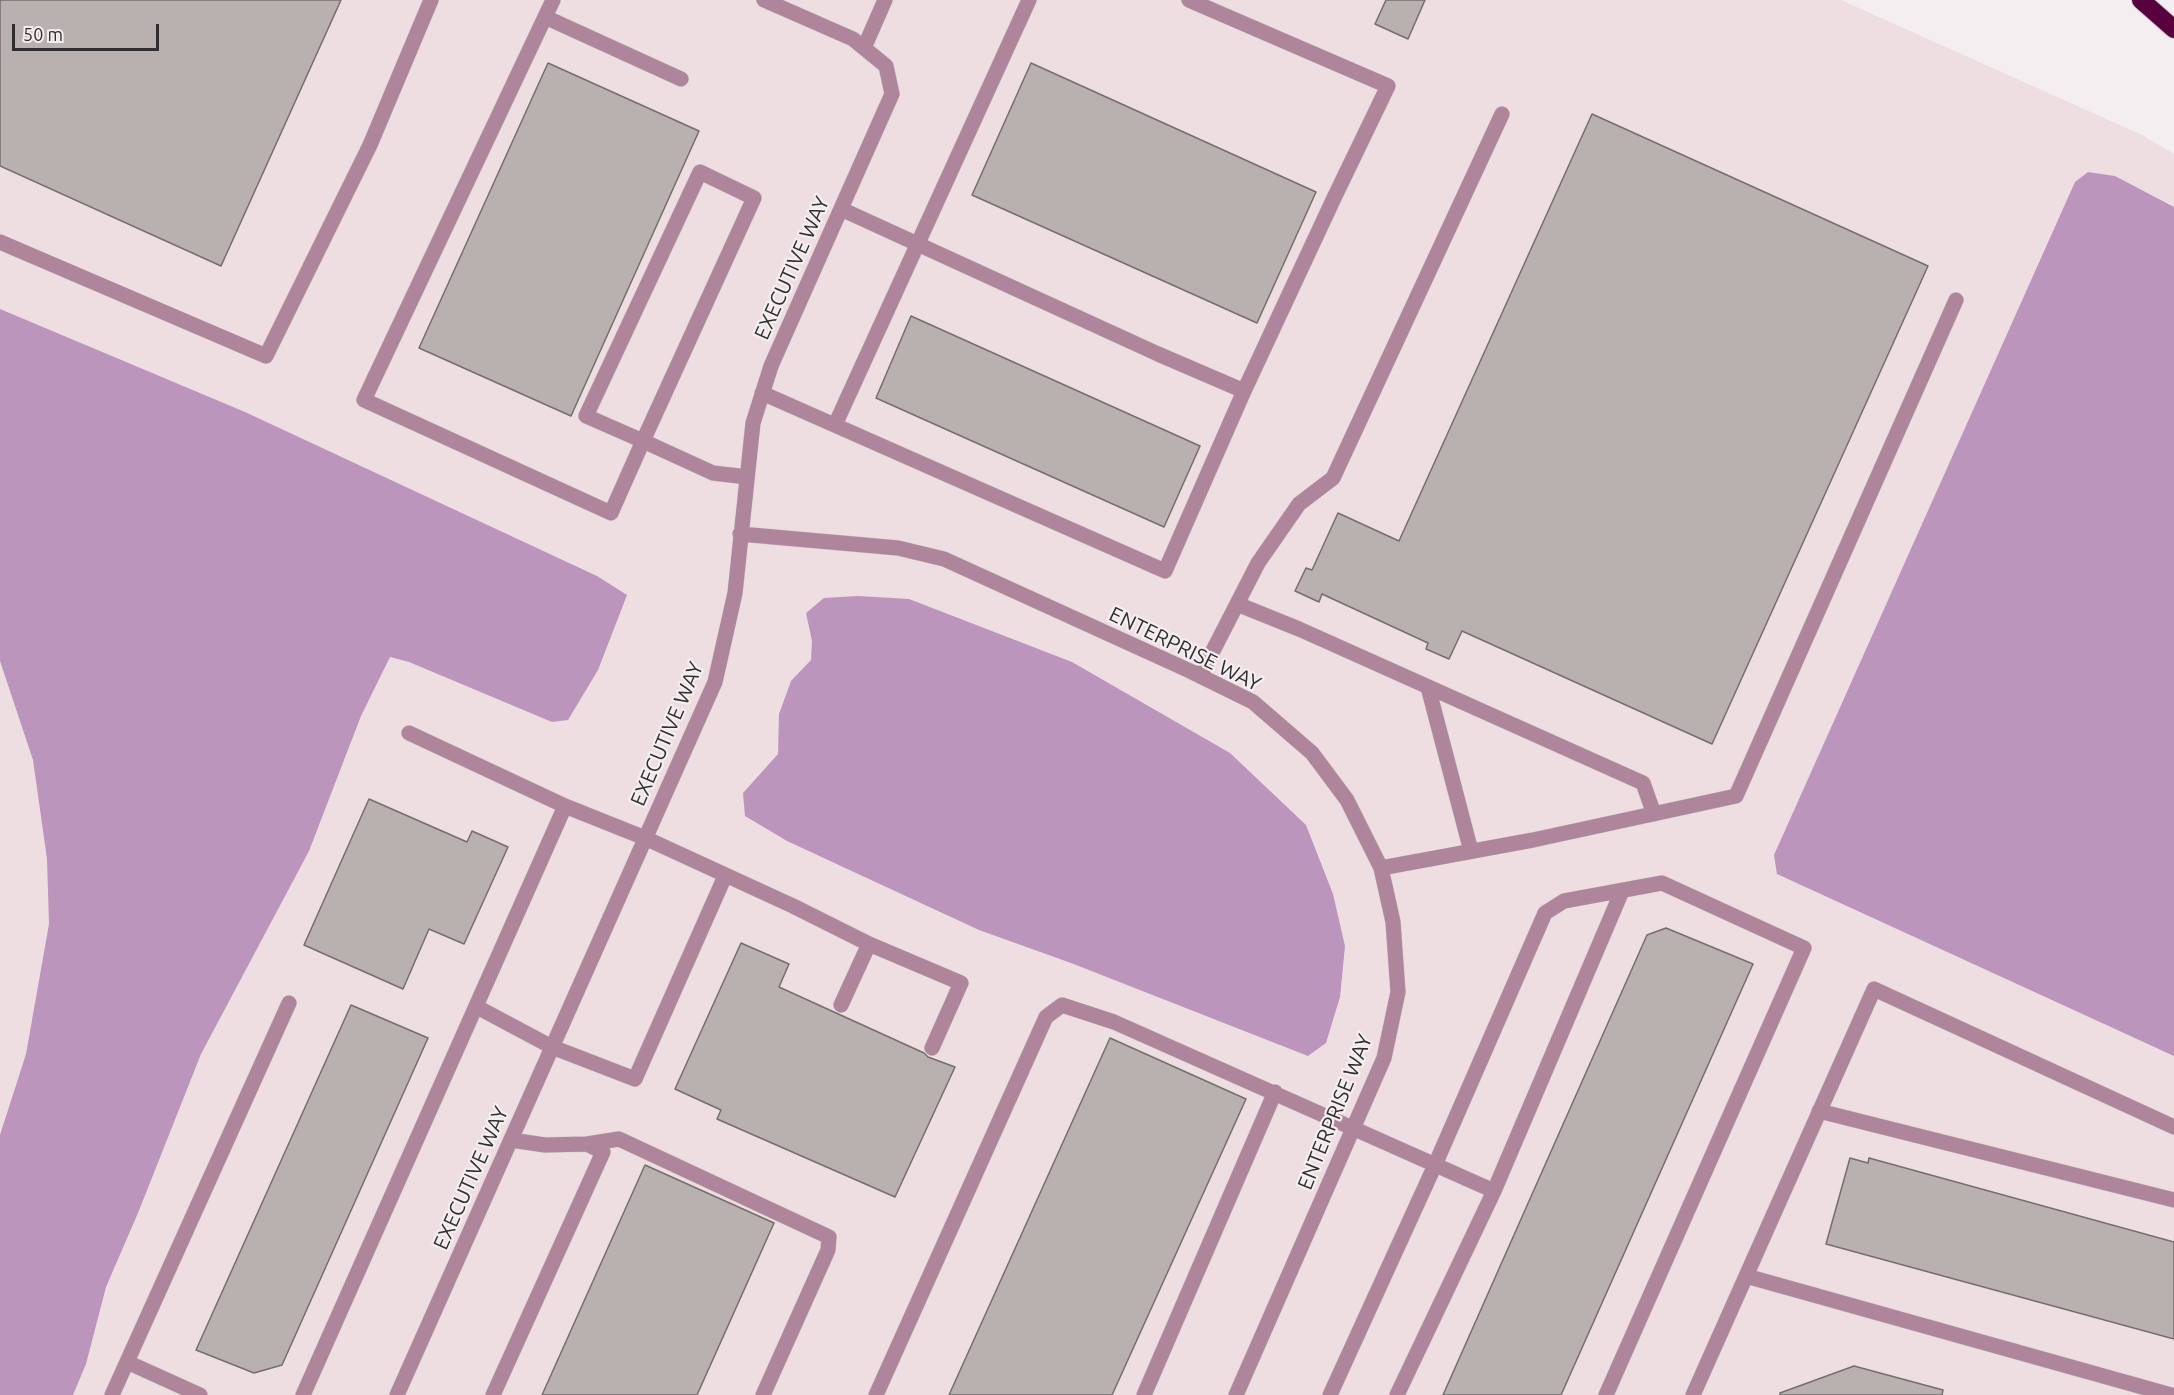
<!DOCTYPE html>
<html>
<head>
<meta charset="utf-8">
<style>
	body { margin:0 }
	#map { position:relative; width:2174px; height:1395px; overflow:hidden; background:#f5eef0; font-family:Ubuntu,sans-serif }
	canvas { display:block }
	.scale { position:absolute; left:12px; top:24px; width:147px; height:27px; box-sizing:border-box; border:3px solid #312e2f; border-top:0; padding-left:8px; font-size:18px; line-height:21px; white-space:nowrap; color:#312e2f; -webkit-text-stroke:4px #f5eef0; paint-order:stroke }
</style>
</head>
<body>
<div id="map">
<canvas width="2174" height="1395"></canvas>
<div class="scale">50 m</div>
</div>
<script>
const ctx = document.querySelector('canvas').getContext('2d');
ctx.lineJoin = 'round';
function fillPath(path, color) {
  ctx.fillStyle = color;
  ctx.fill(path, 'evenodd');
}
function shape(rows) {
  const path = new Path2D();
  for (const r of rows) {
    path.moveTo(r[0], r[1]);
    for (let i = 2; i < r.length; i += 2) path.lineTo(r[i], r[i + 1]);
  }
  return path;
}
function strokePath(path, color, width, dash) {
  ctx.strokeStyle = color;
  ctx.lineWidth = width;
  ctx.lineCap = dash ? 'butt' : 'round';
  ctx.setLineDash(dash || []);
  ctx.stroke(path);
}
function write(font, color, halo, rows, align = 'center') {
  ctx.font = font + ' Ubuntu,sans-serif';
  ctx.lineWidth = 4.5;
  ctx.setLineDash([]);
  ctx.textBaseline = 'middle';
  ctx.strokeStyle = halo;
  ctx.fillStyle = color;
  for (const [text, x, y, turn = 0] of rows) {
    ctx.save();
    ctx.translate(x, y);
    ctx.rotate((+turn || 0) * Math.PI / 180);
    ctx.textAlign = isNaN(turn) ? turn : align;
    if (halo) ctx.strokeText(text, 0, 0);
    ctx.fillText(text, 0, 0);
    ctx.restore();
  }
}
fillPath(shape([
	[0,0,1841,0,2142,135,2174,154,2174,1395,0,1395]
]), '#eedee1');
fillPath(shape([
	[2088,172,2115,176,2174,207,2174,1056,1777,874,1774,855,2075,182],
	[0,309,245,412,597,576,627,595,598,670,568,720,552,722,409,662,390,657,361,716,309,851,201,1054,138,1213,106,1287,86,1364,73,1395,0,1395,0,1135,26,1054,49,924,47,859,33,760,0,661],
	[858,596,909,599,1072,662,1230,753,1306,825,1333,894,1345,946,1340,997,1326,1043,1308,1056,1071,963,979,930,787,841,745,816,743,793,778,754,779,714,791,681,811,660,812,641,806,613,824,598]
]), '#bc95bd');
const building = shape([
	[0,0,341,0,221,266,0,166,0,0],
	[1386,0,1425,0,1408,39,1375,24,1386,0],
	[548,63,699,131,571,416,419,348,548,63],
	[1031,63,1316,192,1257,323,972,195,1031,63],
	[1592,114,1928,266,1712,744,1462,631,1449,659,1426,649,1428,643,1322,594,1319,602,1295,591,1306,568,1312,570,1338,513,1399,541,1592,114],
	[911,316,1200,446,1164,527,876,398,911,316],
	[369,799,467,842,472,831,508,847,464,944,429,929,403,989,304,945,369,799],
	[1666,928,1753,964,1561,1395,1443,1395,1647,935,1666,928],
	[741,943,789,964,779,987,924,1053,928,1057,955,1067,895,1197,717,1119,721,1110,675,1089,741,943],
	[351,1005,428,1038,282,1365,254,1373,196,1350,351,1005],
	[1110,1038,1246,1099,1112,1395,949,1395,1110,1038],
	[1850,1158,1868,1163,1869,1158,2174,1242,2174,1339,1826,1244,1850,1158],
	[645,1165,774,1223,697,1395,542,1395,645,1165],
	[1854,1366,1943,1390,1942,1395,1780,1395,1780,1393,1854,1366]
]);
fillPath(building, '#b8b1b0');
strokePath(building, '#746e6d', 1.5);
const minor = shape([
	[553,0,545,17,681,79],
	[545,17,364,400,611,513,643,441,754,198,700,172,586,416,643,441,713,473,747,477],
	[864,48,885,0],
	[841,209,1158,354,1244,391],
	[0,242,266,356,370,145,431,0],
	[762,393,1165,571,1244,391,1334,198,1388,86,1189,0],
	[835,425,1029,0],
	[740,534,898,548,944,559,1190,671,1253,702,1312,753,1347,800,1381,868,1393,922,1398,992,1384,1058,1236,1395],
	[1237,604,1299,629,1643,783,1654,814],
	[1200,676,1258,563,1299,504,1333,478,1502,114],
	[1428,687,1471,851],
	[409,733,565,806,645,838,793,906,869,944,961,983,932,1048],
	[1381,868,1533,840,1736,796,1956,300],
	[841,1005,869,944],
	[477,1007,552,1047,635,1079,725,876],
	[1819,1111,2174,1200],
	[587,1144,619,1139,829,1237,828,1250,763,1395],
	[1746,1276,2171,1395],
	[127,1362,200,1395],
	[112,1395,289,1003],
	[303,1395,565,806],
	[397,1395,715,682,735,593,753,423,771,366,892,94,886,66,853,39,764,0],
	[493,1395,603,1152,587,1144,545,1145,511,1140],
	[876,1395,1046,1017,1062,1005,1114,1022,1494,1191],
	[1144,1395,1275,1092],
	[1330,1395,1435,1165,1545,913,1564,901,1662,883,1804,948,1606,1395],
	[1397,1395,1494,1191,1622,891],
	[1693,1395,1874,989,2174,1127]
]);
const highway = shape([
	[2141,0,2174,29]
]);
strokePath(minor, '#d2cbcd', 16);
strokePath(highway, '#d2cbcd', 20);
strokePath(minor, '#af859c', 15);
strokePath(highway, '#59003e', 18);
write('21px', '#312e2f', '#f5eef0', [
	["EXECUTIVE WAY",792,268,-66],
	["ENTERPRISE WAY",1185,649,26],
	["EXECUTIVE WAY",667,734,-67],
	["ENTERPRISE WAY",1335,1112,-68],
	["EXECUTIVE WAY",471,1178,-66]
]);
</script>
</body>
</html>
